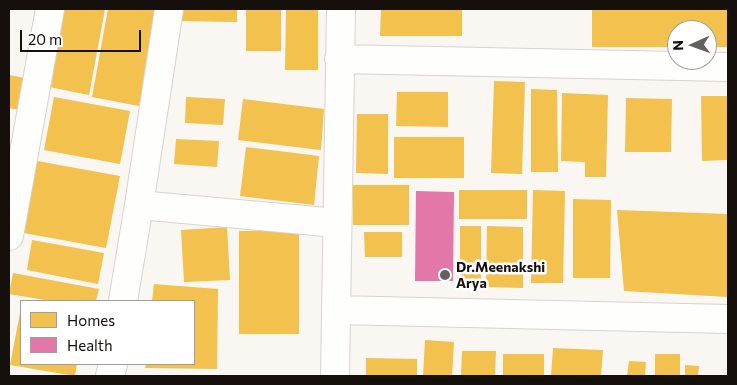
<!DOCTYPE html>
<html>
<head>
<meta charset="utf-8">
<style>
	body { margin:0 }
	#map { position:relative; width:737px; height:385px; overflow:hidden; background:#faf6f2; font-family:Commissioner,sans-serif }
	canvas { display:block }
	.frame { position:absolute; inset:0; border:10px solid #15100c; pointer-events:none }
	.legend { position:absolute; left:20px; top:300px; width:175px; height:65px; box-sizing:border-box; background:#fff; border:1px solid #a19f9e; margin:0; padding:6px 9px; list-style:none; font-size:15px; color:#15100c }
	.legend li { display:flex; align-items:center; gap:10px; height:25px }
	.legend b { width:25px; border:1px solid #a19f9e }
	.north { position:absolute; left:667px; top:20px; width:50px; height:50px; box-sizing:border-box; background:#fff; border:1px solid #a19f9e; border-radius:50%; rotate:268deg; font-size:14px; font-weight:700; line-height:20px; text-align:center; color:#15100c }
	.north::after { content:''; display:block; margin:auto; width:18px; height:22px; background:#65605c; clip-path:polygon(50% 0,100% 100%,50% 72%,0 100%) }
	.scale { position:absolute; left:20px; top:30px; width:121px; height:22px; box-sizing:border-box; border:2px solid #15100c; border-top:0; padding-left:6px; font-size:15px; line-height:18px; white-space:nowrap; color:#15100c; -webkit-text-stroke:4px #fff; paint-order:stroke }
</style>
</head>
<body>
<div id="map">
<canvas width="737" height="385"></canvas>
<div class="frame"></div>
<ul class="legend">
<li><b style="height:14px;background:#f2c14e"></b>Homes</li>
<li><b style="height:14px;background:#e377a8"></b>Health</li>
</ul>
<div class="north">N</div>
<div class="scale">20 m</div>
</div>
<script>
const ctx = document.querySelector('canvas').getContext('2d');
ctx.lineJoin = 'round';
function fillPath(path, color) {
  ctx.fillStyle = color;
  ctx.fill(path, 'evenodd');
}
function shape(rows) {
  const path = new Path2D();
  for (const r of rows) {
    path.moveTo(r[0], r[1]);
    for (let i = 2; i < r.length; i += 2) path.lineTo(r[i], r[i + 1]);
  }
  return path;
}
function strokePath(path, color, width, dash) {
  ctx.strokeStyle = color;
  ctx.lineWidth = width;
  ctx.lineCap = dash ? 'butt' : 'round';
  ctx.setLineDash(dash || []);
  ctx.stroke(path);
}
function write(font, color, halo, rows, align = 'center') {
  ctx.font = font + ' Commissioner,sans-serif';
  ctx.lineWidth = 5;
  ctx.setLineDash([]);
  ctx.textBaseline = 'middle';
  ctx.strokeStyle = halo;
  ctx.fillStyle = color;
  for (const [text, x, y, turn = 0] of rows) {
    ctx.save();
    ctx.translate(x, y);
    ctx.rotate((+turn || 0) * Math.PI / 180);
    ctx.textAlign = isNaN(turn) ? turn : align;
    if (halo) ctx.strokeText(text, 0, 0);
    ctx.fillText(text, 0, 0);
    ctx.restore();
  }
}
fillPath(shape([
	[58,9,105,9,89,95,44,86],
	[108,9,157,9,139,106,92,97],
	[180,9,237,9,237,22,180,21],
	[246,9,281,9,281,51,246,51],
	[286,9,318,9,318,70,285,70],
	[381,9,462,9,462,36,380,36],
	[592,9,728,9,728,47,707,47,707,30,677,30,677,47,592,47],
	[9,75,25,78,20,110,9,108],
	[494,81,525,82,522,174,491,173],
	[531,89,557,90,558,172,531,172],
	[397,92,448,92,448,127,396,126],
	[562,93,608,95,606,177,585,177,585,162,561,161],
	[701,96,728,96,728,160,702,161],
	[54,97,130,111,120,164,44,150],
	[186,97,225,99,223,125,185,123],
	[626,98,672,99,671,152,625,152],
	[243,99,324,109,321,150,238,140],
	[357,114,388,114,388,174,356,173],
	[394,137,464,137,464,178,394,178],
	[176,139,219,141,217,167,174,164],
	[246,147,319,156,314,205,240,196],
	[26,159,120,176,106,248,13,231],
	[353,185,409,185,409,225,353,225],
	[459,190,527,190,527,219,459,219],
	[533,190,565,191,563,283,531,283],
	[573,199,611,200,610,278,573,278],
	[617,210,728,214,728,297,624,291],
	[460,226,481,226,481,283,460,283],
	[487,226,523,227,523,288,486,287],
	[227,227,230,280,184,282,181,230],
	[239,231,299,231,299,334,239,334],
	[364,232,402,232,402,257,365,257],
	[32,240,104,253,98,284,27,270],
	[13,273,99,289,96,301,51,301,9,294],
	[154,284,218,289,217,369,145,368,146,364,194,364,194,301,152,301],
	[20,313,21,364,77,364,75,376,10,365],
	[425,340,454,342,452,376,423,376],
	[553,348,603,350,601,376,551,376],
	[462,351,496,351,495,376,461,376],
	[503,354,544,354,544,376,503,376],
	[655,354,680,354,680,376,655,376],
	[366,358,417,359,417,376,366,376],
	[629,361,646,362,645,376,627,376],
	[685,365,699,366,698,376,685,376]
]), '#f2c14e');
fillPath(shape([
	[416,191,454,192,453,281,415,281]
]), '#e377a8');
const minor = shape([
	[339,59,728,67],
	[139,205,337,223],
	[9,236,50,9],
	[123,301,139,205,169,9],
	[336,310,728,319],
	[110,376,113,364],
	[335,376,341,9]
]);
strokePath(minor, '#d7d3cf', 30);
strokePath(minor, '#fefefd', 28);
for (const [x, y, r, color] of [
	[445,275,6,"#65605c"]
]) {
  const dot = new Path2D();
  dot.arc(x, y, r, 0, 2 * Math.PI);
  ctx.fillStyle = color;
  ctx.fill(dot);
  strokePath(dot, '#fff', 2);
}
write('bold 14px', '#15100c', '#fff', [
	["Dr.Meenakshi",456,267],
	["Arya",456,283]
], 'left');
</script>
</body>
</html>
